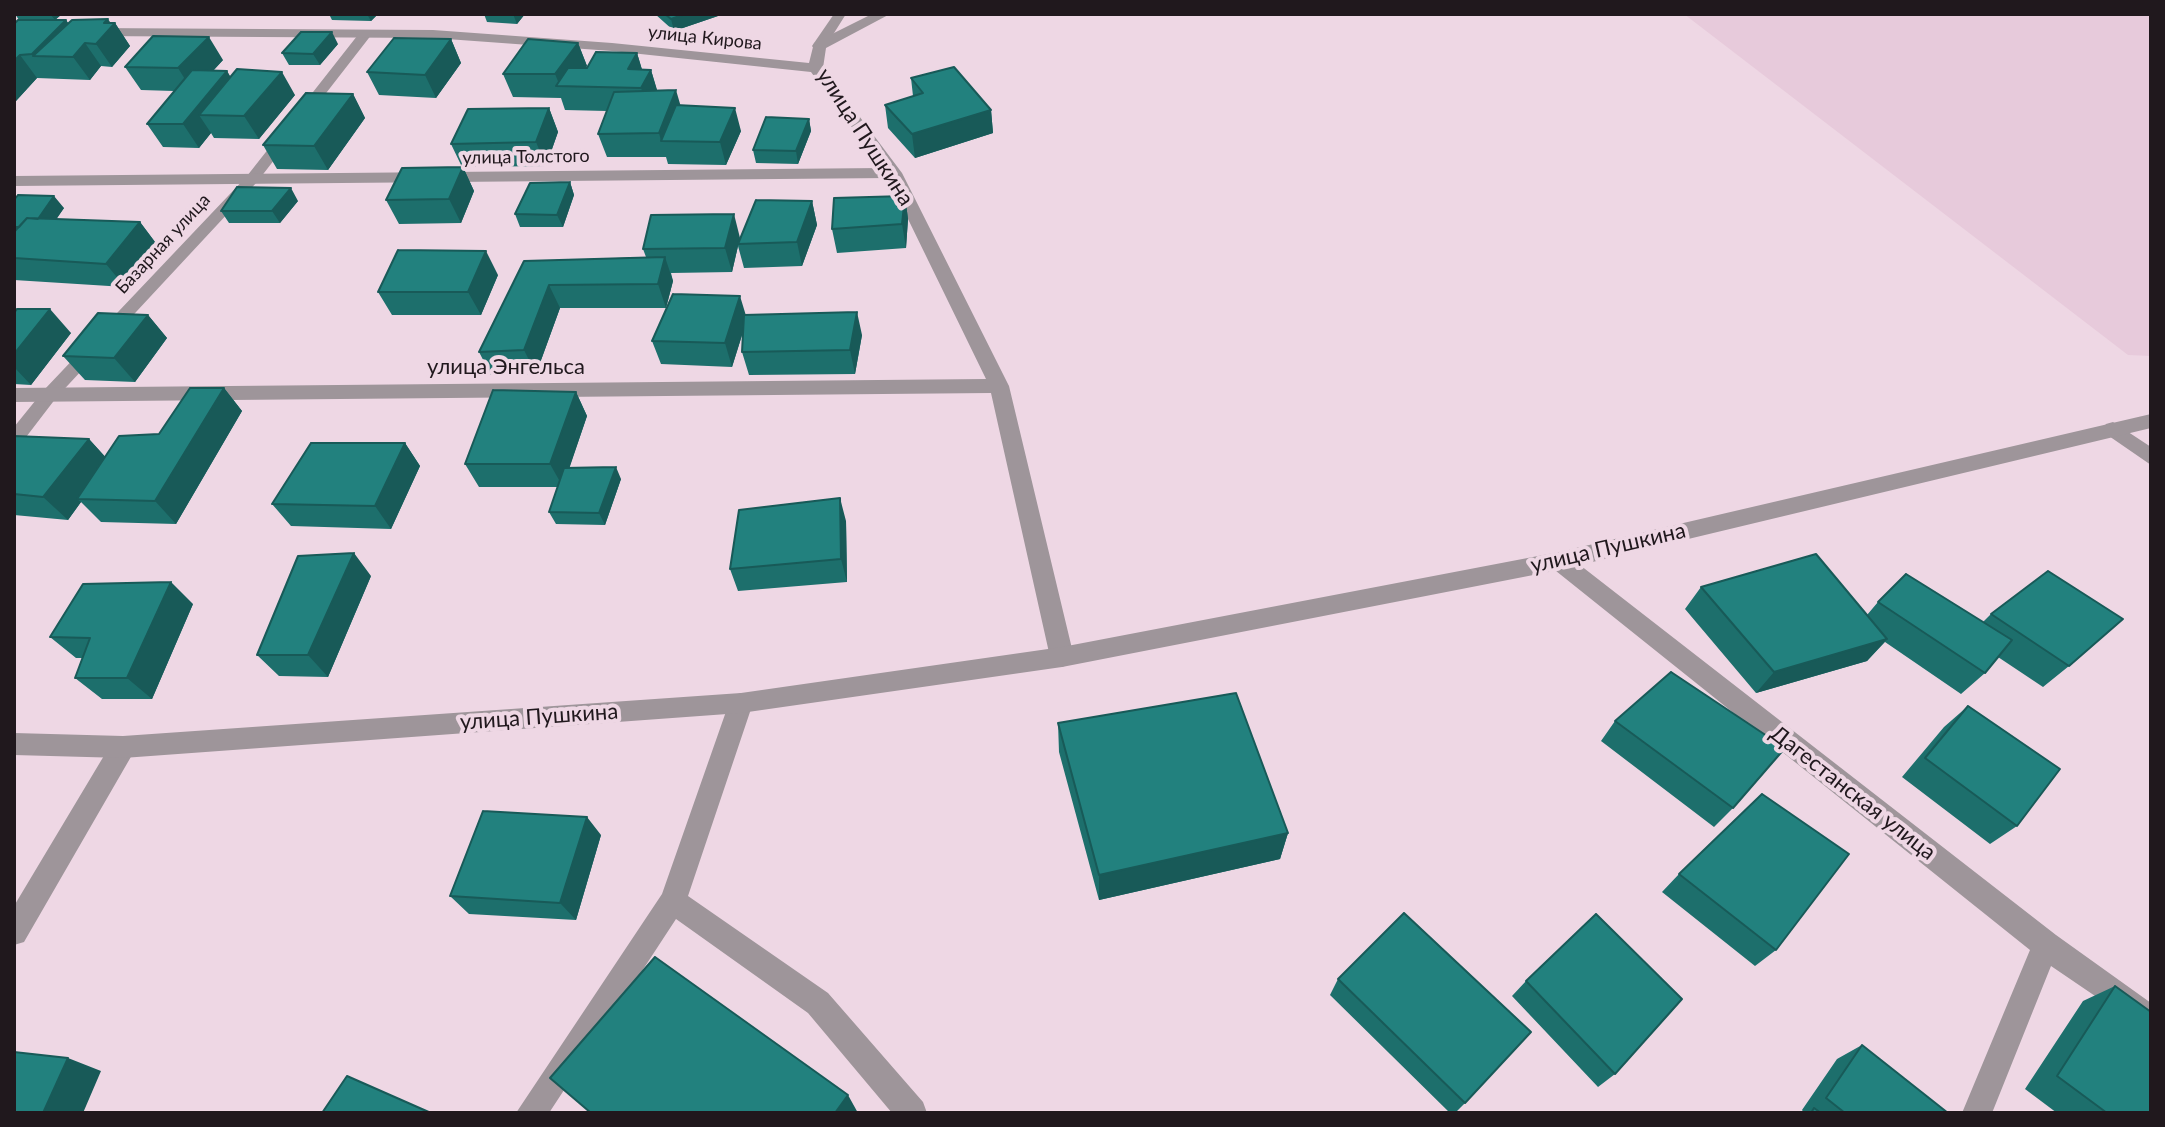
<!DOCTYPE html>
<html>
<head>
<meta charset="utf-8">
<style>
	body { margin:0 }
	#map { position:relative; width:2165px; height:1127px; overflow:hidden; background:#eed7e4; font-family:Lato,sans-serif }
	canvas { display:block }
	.frame { position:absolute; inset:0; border:16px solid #20181d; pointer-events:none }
</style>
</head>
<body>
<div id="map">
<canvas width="2165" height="1127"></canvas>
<div class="frame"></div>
</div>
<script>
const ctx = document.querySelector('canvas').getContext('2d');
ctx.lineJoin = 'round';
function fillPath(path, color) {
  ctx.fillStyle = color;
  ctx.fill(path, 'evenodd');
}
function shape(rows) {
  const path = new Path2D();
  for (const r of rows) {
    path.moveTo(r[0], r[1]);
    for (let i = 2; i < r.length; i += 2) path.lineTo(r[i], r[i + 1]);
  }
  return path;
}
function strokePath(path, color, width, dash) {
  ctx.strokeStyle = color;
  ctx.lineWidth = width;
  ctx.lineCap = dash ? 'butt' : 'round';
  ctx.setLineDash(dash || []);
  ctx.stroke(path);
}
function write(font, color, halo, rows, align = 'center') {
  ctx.font = font + ' Lato,sans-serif';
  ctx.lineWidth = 8;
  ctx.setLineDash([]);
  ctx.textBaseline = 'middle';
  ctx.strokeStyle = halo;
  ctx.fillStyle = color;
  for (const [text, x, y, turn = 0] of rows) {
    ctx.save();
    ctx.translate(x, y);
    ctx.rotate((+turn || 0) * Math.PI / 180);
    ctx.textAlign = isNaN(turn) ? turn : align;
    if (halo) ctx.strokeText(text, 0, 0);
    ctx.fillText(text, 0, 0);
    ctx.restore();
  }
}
fillPath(shape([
	[1684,14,2151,14,2151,356,2128,355]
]), '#e7cadb');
fillPath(shape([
	[834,14,846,14,824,49,814,49,812,46,834,14],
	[361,31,372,34,257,182,56,398,20,445,14,447,14,427,44,390,247,176,361,31]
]), '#9e959a');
fillPath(shape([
	[872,14,890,14,826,48,823,68,902,173,1009,386,1074,657,1070,664,1062,667,1054,664,1050,657,991,393,14,402,14,388,986,379,888,178,14,186,14,176,882,168,811,72,612,51,433,38,90,36,83,32,90,28,433,30,612,43,809,63,814,43,872,14],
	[2113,422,2151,447,2151,465,2106,434,2103,429,2106,424,2113,422],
	[1559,552,1567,555,2056,935,2151,1003,2151,1034,2051,966,1992,1113,1962,1113,2030,950,1551,567,1548,561,1551,555,1559,552],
	[741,693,750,696,753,703,688,896,828,993,923,1102,927,1113,892,1113,808,1013,676,919,549,1113,516,1113,662,894,729,703,732,696,741,693],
	[123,736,132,739,135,747,132,755,24,942,14,945,14,906,114,739,123,736]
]), '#9e959a');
fillPath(shape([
	[2151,414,2151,428,1559,570,1062,667,741,713,123,758,14,755,14,733,123,736,741,693,1062,647,1559,552,2151,414]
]), '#9e959a');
fillPath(shape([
	[15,14,62,14,55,20,66,20,68,23,115,23,130,46,112,67,101,66,90,80,37,78,16,101,14,101,14,24,19,20],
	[329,14,378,14,371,21,332,20],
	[484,14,525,14,517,24,487,22],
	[655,14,717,14,718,16,674,31],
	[451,39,461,63,436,98,379,95,367,72],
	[578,43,587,66,585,68,637,53,642,70,651,70,657,91,680,106,741,131,726,165,668,164,666,157,607,157,598,134,607,111,565,110,561,98,513,97,503,74],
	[338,44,320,65,289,65,282,53],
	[223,60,213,71,227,71,230,77,295,95,259,139,214,138,211,133,199,148,163,147,147,124,174,91,141,90,125,67],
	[911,78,991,110,993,133,915,158,888,128,885,105,913,96],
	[353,94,365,118,328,170,277,169,263,145],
	[549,108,558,132,546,166,463,167,474,191,461,223,399,224,386,200,462,167,451,144],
	[809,119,811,131,798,164,756,163,753,150],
	[570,182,574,195,563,227,520,227,515,214],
	[905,196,908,219,906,248,837,253,832,229],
	[14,200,64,208,56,219,140,222,158,246,125,287,14,280],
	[298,201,280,223,229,223,221,211],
	[812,201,817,225,802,266,744,268,738,246,732,272,671,273,673,281,666,308,560,308,536,374,491,375,479,352,524,261,646,257,643,249,740,238],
	[498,275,481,315,392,315,378,292],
	[14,313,71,333,31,385,14,384],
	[148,315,167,338,135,382,85,380,63,356],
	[746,315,862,335,855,374,749,375,742,352,743,332,732,367,661,364,652,341],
	[224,388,242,411,176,524,101,522,81,502,68,520,14,515,14,436,89,439,105,457,159,434],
	[576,392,587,416,569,468,621,479,605,525,556,524,549,512,558,487,479,487,465,464],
	[405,443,420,466,391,529,291,526,272,504],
	[846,521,847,582,738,591,730,569],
	[371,576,328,677,279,676,257,655],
	[1701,587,1867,615,1878,602,1983,622,1991,614,2069,666,2043,687,1998,657,1985,673,1961,694,1885,642,1867,661,1756,693,1685,609],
	[193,604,152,699,102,699,75,678,82,658,76,658,50,637],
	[1968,706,2017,826,1990,844,1902,777,1944,727],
	[1615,721,1733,808,1714,827,1601,741],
	[1058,723,1288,833,1280,859,1099,900,1059,752],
	[601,835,576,920,469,914,450,896],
	[1679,874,1776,950,1755,966,1662,892],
	[1338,979,1465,1103,1455,1113,1450,1113,1330,995],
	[1526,981,1615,1074,1598,1087,1512,996],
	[2115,986,2151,1113,2057,1113,2025,1089,2083,1001],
	[1862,1045,1948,1113,1804,1113,1802,1110,1837,1059]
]), '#1d6f6c');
fillPath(shape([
	[50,14,62,14,55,20],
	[367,14,378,14,371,21],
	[513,14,525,14,517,24],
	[685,14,717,14,718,16,674,31,671,19],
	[108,19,112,25,115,23,130,46,112,67,96,44,104,23],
	[66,20,82,43,33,56,32,54],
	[332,32,338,44,320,65,313,54],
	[209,37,223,60,193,92,178,68],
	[451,39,461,63,436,98,425,75],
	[85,43,101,66,90,80,73,57],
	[578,43,587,66,572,87,560,86,555,74],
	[637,53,644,76,628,69],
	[20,55,37,78,16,101,14,98,14,61],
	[651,70,658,93,649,112,641,88],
	[227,71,241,94,199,115,211,133,199,148,183,124],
	[282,72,295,95,259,139,244,116],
	[676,90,683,114,661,141,659,133],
	[353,94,365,118,328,170,314,146],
	[549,108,558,132,546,166,536,142],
	[735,108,741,131,726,165,720,142],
	[991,110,993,133,915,158,912,134],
	[809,119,811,131,798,164,796,151],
	[463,167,474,191,461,223,449,199],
	[570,182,574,195,563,227,557,215],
	[291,188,298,201,280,223,272,211],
	[54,196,64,208,43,239,32,227],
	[905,196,908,219,906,248,902,224],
	[812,201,817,225,802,266,797,242],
	[734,214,740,238,738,244,738,246,732,272,725,248],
	[140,222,158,246,125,287,106,264],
	[486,251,498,275,481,315,468,292],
	[665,257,673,281,666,308,658,284],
	[549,285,560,308,536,374,524,350],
	[740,296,747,319,732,367,725,343],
	[50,309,71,333,31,385,14,367,14,354],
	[857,312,862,335,855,374,850,350],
	[148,315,167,338,135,382,114,358],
	[224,388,242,411,176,524,155,501],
	[576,392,587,416,563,487,550,464],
	[89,439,111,463,77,499,81,502,68,520,43,497],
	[405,443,420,466,391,529,375,506],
	[616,467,621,479,605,525,599,513],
	[840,498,846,521,847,582,841,559],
	[354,553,371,576,328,677,308,655],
	[171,582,193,604,152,699,127,678],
	[1887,639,1867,661,1756,693,1774,672],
	[587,817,601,835,576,920,560,903],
	[1288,833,1280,859,1099,900,1099,875],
	[68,1058,101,1071,83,1113,43,1113],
	[848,1095,858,1113,835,1113]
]), '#185a58');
const building = shape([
	[665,14,685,14,671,19,665,14],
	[108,19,104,23,115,23,96,44,85,43,73,57,33,56,72,20,108,19],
	[18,20,66,20,32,54,20,55,14,61,14,24,18,20],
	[301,32,332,32,313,54,282,53,301,32],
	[153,36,209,37,178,68,125,67,153,36],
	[394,38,451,39,425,75,367,72,394,38],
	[528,39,578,43,555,74,503,74,528,39],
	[596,52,637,53,628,69,651,70,641,88,556,86,568,68,587,68,596,52],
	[954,67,991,110,912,134,885,105,923,93,911,78,954,67],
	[237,69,282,72,244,116,199,115,237,69],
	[192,70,227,71,183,124,147,124,192,70],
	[676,90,659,133,598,134,614,92,676,90],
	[306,93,353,94,314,146,263,145,306,93],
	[676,105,735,108,720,142,661,141,676,105],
	[549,108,536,142,451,144,468,109,549,108],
	[766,117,809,119,796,151,753,150,766,117],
	[463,167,449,199,386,200,402,168,463,167],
	[570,182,557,215,515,214,530,183,570,182],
	[237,187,291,188,272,211,221,211,237,187],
	[18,195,54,196,38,219,27,218,19,227,14,227,14,200,18,195],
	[905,196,902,224,832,229,834,198,905,196],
	[756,200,812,201,797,242,738,244,756,200],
	[734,214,725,248,643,249,651,215,734,214],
	[27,218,140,222,106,264,14,258,14,232,27,218],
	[398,250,486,251,468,292,378,292,398,250],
	[665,257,658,284,549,285,524,350,479,352,524,261,665,257],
	[673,294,740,296,725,343,652,341,673,294],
	[17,309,50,309,14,354,14,313,17,309],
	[857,312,850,350,742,352,744,315,857,312],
	[98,313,148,315,114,358,63,356,98,313],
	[190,388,224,388,155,501,77,499,119,436,159,434,190,388],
	[493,390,576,392,550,464,465,464,493,390],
	[14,436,89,439,43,497,14,494,14,436],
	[311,443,405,443,375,506,272,504,311,443],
	[616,467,599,513,549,512,564,468,616,467],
	[840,498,841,559,730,569,739,510,840,498],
	[354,553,308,655,257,655,298,556,354,553],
	[1816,554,1887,639,1774,672,1701,587,1816,554],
	[2048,571,2123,619,2069,666,1991,614,2048,571],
	[1906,574,2012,640,1985,673,1878,602,1906,574],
	[171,582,127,678,75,678,90,638,50,637,83,584,171,582],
	[1671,672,1785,748,1733,808,1615,721,1671,672],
	[1236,693,1288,833,1099,875,1058,723,1236,693],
	[1968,706,2060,769,2017,826,1925,758,1968,706],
	[1762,794,1849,854,1776,950,1679,874,1762,794],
	[483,811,587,817,560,903,450,896,483,811],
	[1404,913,1531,1032,1465,1103,1338,979,1404,913],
	[1596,914,1682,999,1615,1074,1526,981,1596,914],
	[655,957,848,1095,835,1113,591,1113,550,1078,655,957],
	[2115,986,2151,1012,2151,1113,2107,1113,2057,1076,2115,986],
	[1862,1045,1948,1113,1845,1113,1826,1098,1862,1045],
	[14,1052,68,1058,43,1113,14,1113,14,1052],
	[347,1076,431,1113,322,1113,347,1076],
	[1814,1108,1821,1113,1811,1113,1814,1108]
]);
fillPath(building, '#22817e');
strokePath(building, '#185a58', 2);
write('18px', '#20181d', '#eed7e4', [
	["улица Кирова",705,38,6],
	["улица Толстого",526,157,-1],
	["Базарная улица",163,244,-47]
]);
write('22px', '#20181d', '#eed7e4', [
	["улица Пушкина",865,137,57],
	["улица Энгельса",506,367],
	["улица Пушкина",1608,548,-13],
	["улица Пушкина",539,717,-4],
	["Дагестанская улица",1853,793,38]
]);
</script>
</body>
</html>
